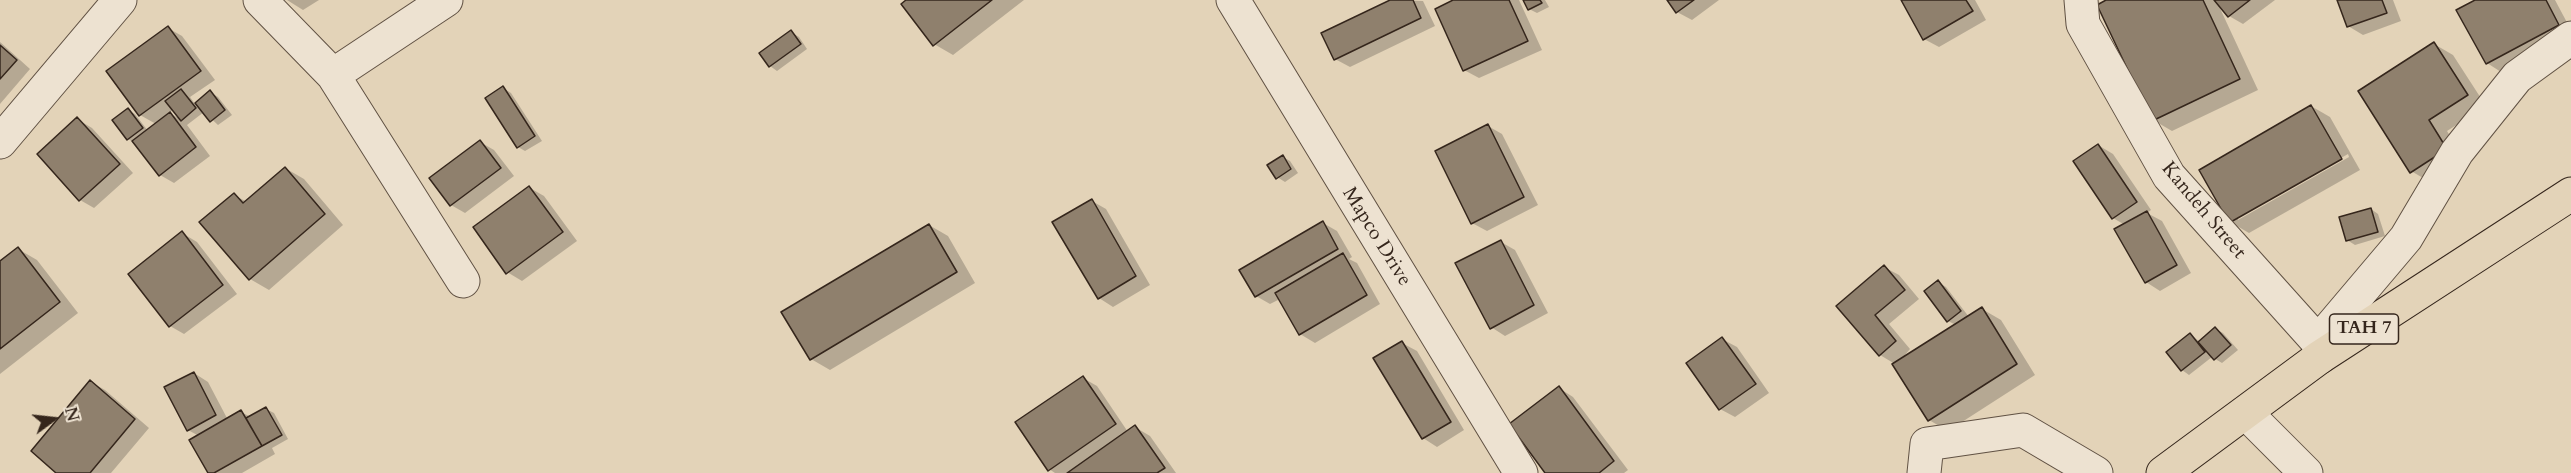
<!DOCTYPE html>
<html>
<head>
<meta charset="utf-8">
<style>
	body { margin:0 }
	#map { position:relative; width:2571px; height:473px; overflow:hidden; background:#e3d3b8; font-family:Cardo,serif }
	canvas { display:block }
	.north { position:absolute; left:24px; top:389px; width:60px; height:60px; -webkit-text-stroke:4px #ede2d1; paint-order:stroke; rotate:75deg; font-size:16px; font-weight:700; line-height:24px; text-align:center; color:#35261c }
	.north::after { content:''; display:block; margin:auto; width:21px; height:27px; background:#35261c; clip-path:polygon(50% 0,100% 100%,50% 72%,0 100%) }
</style>
</head>
<body>
<div id="map">
<canvas width="2571" height="473"></canvas>
<div class="north">N</div>
</div>
<script>
const ctx = document.querySelector('canvas').getContext('2d');
ctx.lineJoin = 'round';
function fillPath(path, color) {
  ctx.fillStyle = color;
  ctx.fill(path, 'evenodd');
}
function shape(rows) {
  const path = new Path2D();
  for (const r of rows) {
    path.moveTo(r[0], r[1]);
    for (let i = 2; i < r.length; i += 2) path.lineTo(r[i], r[i + 1]);
  }
  return path;
}
function strokePath(path, color, width, dash) {
  ctx.strokeStyle = color;
  ctx.lineWidth = width;
  ctx.lineCap = dash ? 'butt' : 'round';
  ctx.setLineDash(dash || []);
  ctx.stroke(path);
}
function write(font, color, halo, rows, align = 'center') {
  ctx.font = font + ' Cardo,serif';
  ctx.lineWidth = 4.5;
  ctx.setLineDash([]);
  ctx.textBaseline = 'middle';
  ctx.strokeStyle = halo;
  ctx.fillStyle = color;
  for (const [text, x, y, turn = 0] of rows) {
    ctx.save();
    ctx.translate(x, y);
    ctx.rotate((+turn || 0) * Math.PI / 180);
    ctx.textAlign = isNaN(turn) ? turn : align;
    if (halo) ctx.strokeText(text, 0, 0);
    ctx.fillText(text, 0, 0);
    ctx.restore();
  }
}
fillPath(shape([
	[287,0,319,0,303,10],
	[908,0,1024,0,953,55,934,44],
	[1393,0,1423,1,1435,26,1350,67,1335,59],
	[1457,0,1519,0,1542,50,1479,78,1464,70],
	[1525,0,1545,0,1549,7,1537,13,1529,9],
	[1669,0,1719,0,1692,20,1677,12],
	[1903,0,1975,0,1986,20,1939,47,1924,39],
	[2109,0,2275,0,2243,24,2229,16,2218,4,2258,90,2172,131,2153,120],
	[2338,0,2393,0,2401,21,2363,35,2348,26],
	[2478,0,2555,0,2571,30,2501,72,2487,63],
	[168,28,182,36,215,80,190,97,195,104,210,92,218,97,232,115,218,125,204,112,187,125,210,156,174,183,160,175,135,143,128,139,128,110,135,114,148,131,156,124,140,115],
	[174,109,182,120,169,113],
	[791,32,799,37,807,49,777,71,770,66],
	[0,42,30,69,0,104],
	[2434,44,2453,55,2486,106,2447,131,2465,160,2430,182,2411,171],
	[503,88,511,93,542,141,525,151,518,147],
	[2311,106,2330,117,2360,170,2249,233,2230,222],
	[2348,154,2349,157,2238,220,2238,217],
	[77,119,92,128,133,173,94,208,80,200],
	[1488,126,1502,134,1538,205,1487,231,1472,223],
	[480,142,494,150,514,176,465,213,451,205],
	[2098,145,2113,154,2151,210,2147,213,2162,221,2191,273,2160,291,2146,282,2125,225,2113,218],
	[1283,157,1290,161,1298,173,1285,182,1277,177],
	[285,168,304,179,343,225,269,290,250,279,234,195,247,202],
	[530,188,544,196,577,241,522,281,507,272],
	[1092,201,1106,209,1150,285,1113,307,1099,298],
	[2371,209,2378,214,2385,236,2355,245,2347,240],
	[1323,223,1337,231,1352,257,1349,259,1357,263,1380,304,1315,343,1300,334,1280,299,1270,304,1256,296],
	[929,225,948,236,975,283,830,370,811,359,783,312],
	[182,233,197,242,237,294,184,334,170,326],
	[1501,242,1515,250,1548,313,1505,336,1491,327],
	[18,249,37,260,78,313,0,374,0,263],
	[1884,267,1899,275,1919,299,1889,324,1910,349,1899,362,1956,325,1948,321,1938,282,1946,287,1969,317,1982,309,2001,320,2035,375,1948,431,1929,420,1895,364,1880,355,1838,306],
	[2216,329,2223,333,2238,350,2222,363,2212,357,2189,375,2182,370,2190,334,2200,342],
	[1722,339,1737,347,1769,393,1735,417,1720,409],
	[1402,343,1417,351,1464,430,1437,447,1423,438],
	[194,373,208,382,228,420,241,412,251,417,266,409,274,413,288,439,272,448,275,454,242,473,209,473,199,436,188,430],
	[1083,378,1097,386,1128,432,1135,427,1150,436,1176,473,1055,473,1049,469],
	[91,382,105,390,149,428,111,473,59,473],
	[1559,388,1573,397,1628,470,1624,473,1547,473]
]), '#0003');
const building = shape([
	[906,0,992,0,933,46,901,4,906,0],
	[1390,0,1413,0,1421,18,1334,60,1321,33,1390,0],
	[1453,0,1509,0,1528,41,1463,71,1435,9,1453,0],
	[1523,0,1540,0,1542,3,1528,10,1523,0],
	[1667,0,1694,0,1676,13,1667,0],
	[1901,0,1966,0,1973,11,1923,40,1901,0],
	[2106,0,2203,0,2240,79,2152,121,2097,5,2106,0],
	[2214,0,2250,0,2228,17,2214,0],
	[2337,0,2382,0,2387,13,2347,27,2337,0],
	[2475,0,2546,0,2559,25,2486,64,2456,10,2475,0],
	[168,26,201,71,139,116,106,71,168,26],
	[791,30,801,44,769,67,759,53,791,30],
	[2434,42,2468,95,2429,120,2447,149,2410,173,2358,91,2434,42],
	[0,45,17,60,0,79,0,45],
	[503,86,535,136,517,148,485,98,503,86],
	[181,89,196,108,181,121,165,101,181,89],
	[210,90,225,110,210,122,195,103,210,90],
	[2311,105,2342,159,2229,223,2199,170,2311,105],
	[128,108,143,128,127,140,112,120,128,108],
	[170,112,196,147,159,176,132,141,170,112],
	[77,117,120,164,79,201,37,154,77,117],
	[1488,124,1524,197,1471,224,1435,151,1488,124],
	[480,140,501,168,450,206,429,178,480,140],
	[2098,144,2137,202,2112,219,2073,161,2098,144],
	[1283,155,1291,169,1276,179,1267,165,1283,155],
	[285,167,325,214,249,280,199,222,234,193,243,203,285,167],
	[529,186,563,232,506,274,473,227,529,186],
	[1092,199,1136,276,1098,299,1052,222,1092,199],
	[2371,208,2378,232,2346,241,2339,217,2371,208],
	[2147,211,2177,265,2145,283,2114,229,2147,211],
	[1323,221,1338,249,1255,297,1239,270,1323,221],
	[929,224,957,272,810,360,781,312,929,224],
	[182,231,223,285,169,327,128,274,182,231],
	[1501,240,1534,305,1490,329,1455,263,1501,240],
	[18,247,60,302,0,349,0,261,18,247],
	[1343,253,1367,295,1299,335,1275,293,1343,253],
	[1884,265,1905,290,1875,315,1896,341,1879,356,1836,306,1884,265],
	[1938,280,1961,311,1947,322,1924,291,1938,280],
	[1982,307,2017,364,1928,421,1892,364,1982,307],
	[2215,327,2231,345,2214,360,2198,342,2215,327],
	[2190,333,2205,352,2181,371,2166,352,2190,333],
	[1722,337,1756,384,1719,410,1686,363,1722,337],
	[1402,341,1451,422,1422,439,1373,358,1402,341],
	[194,372,216,415,187,431,164,387,194,372],
	[1083,376,1116,424,1048,471,1015,422,1083,376],
	[90,380,135,419,90,473,56,473,31,451,90,380],
	[1559,386,1614,461,1599,473,1545,473,1509,424,1559,386],
	[266,407,282,435,262,446,246,418,266,407],
	[241,410,262,446,214,473,208,473,189,440,241,410],
	[1135,425,1165,468,1157,473,1067,473,1135,425]
]);
fillPath(building, '#8f806d');
strokePath(building, '#35261c', 1.5);
const minor = shape([
	[260,0,333,75,463,281],
	[1233,0,1521,473],
	[2081,0,2083,24,2169,176,2318,342],
	[333,75,446,0],
	[0,142,120,0],
	[2320,357,2318,342,2406,238,2457,152,2517,77,2571,38],
	[2247,414,2306,473],
	[1924,473,1927,444,2023,430,2096,473]
]);
const trunk = shape([
	[2163,473,2320,357,2571,194]
]);
strokePath(minor, '#605143', 35);
strokePath(trunk, '#35261c', 35);
strokePath(minor, '#ede2d1', 33);
strokePath(trunk, '#e3d3b8', 33);
for (const [x, y, w] of [
	[2364,329,69]
]) {
  const box = new Path2D();
  box.roundRect(x - w / 2, y - 15, w, 30, 4.5);
  ctx.fillStyle = '#ede2d1';
  ctx.fill(box);
  strokePath(box, '#35261c', 1.5);
}
write('bold 18px', '#35261c', null, [
	["TAH 7",2364,329]
]);
write('20px', '#35261c', '#ede2d1', [
	["Kandeh Street",2203,211,50],
	["Mapco Drive",1376,237,58]
]);
</script>
</body>
</html>
